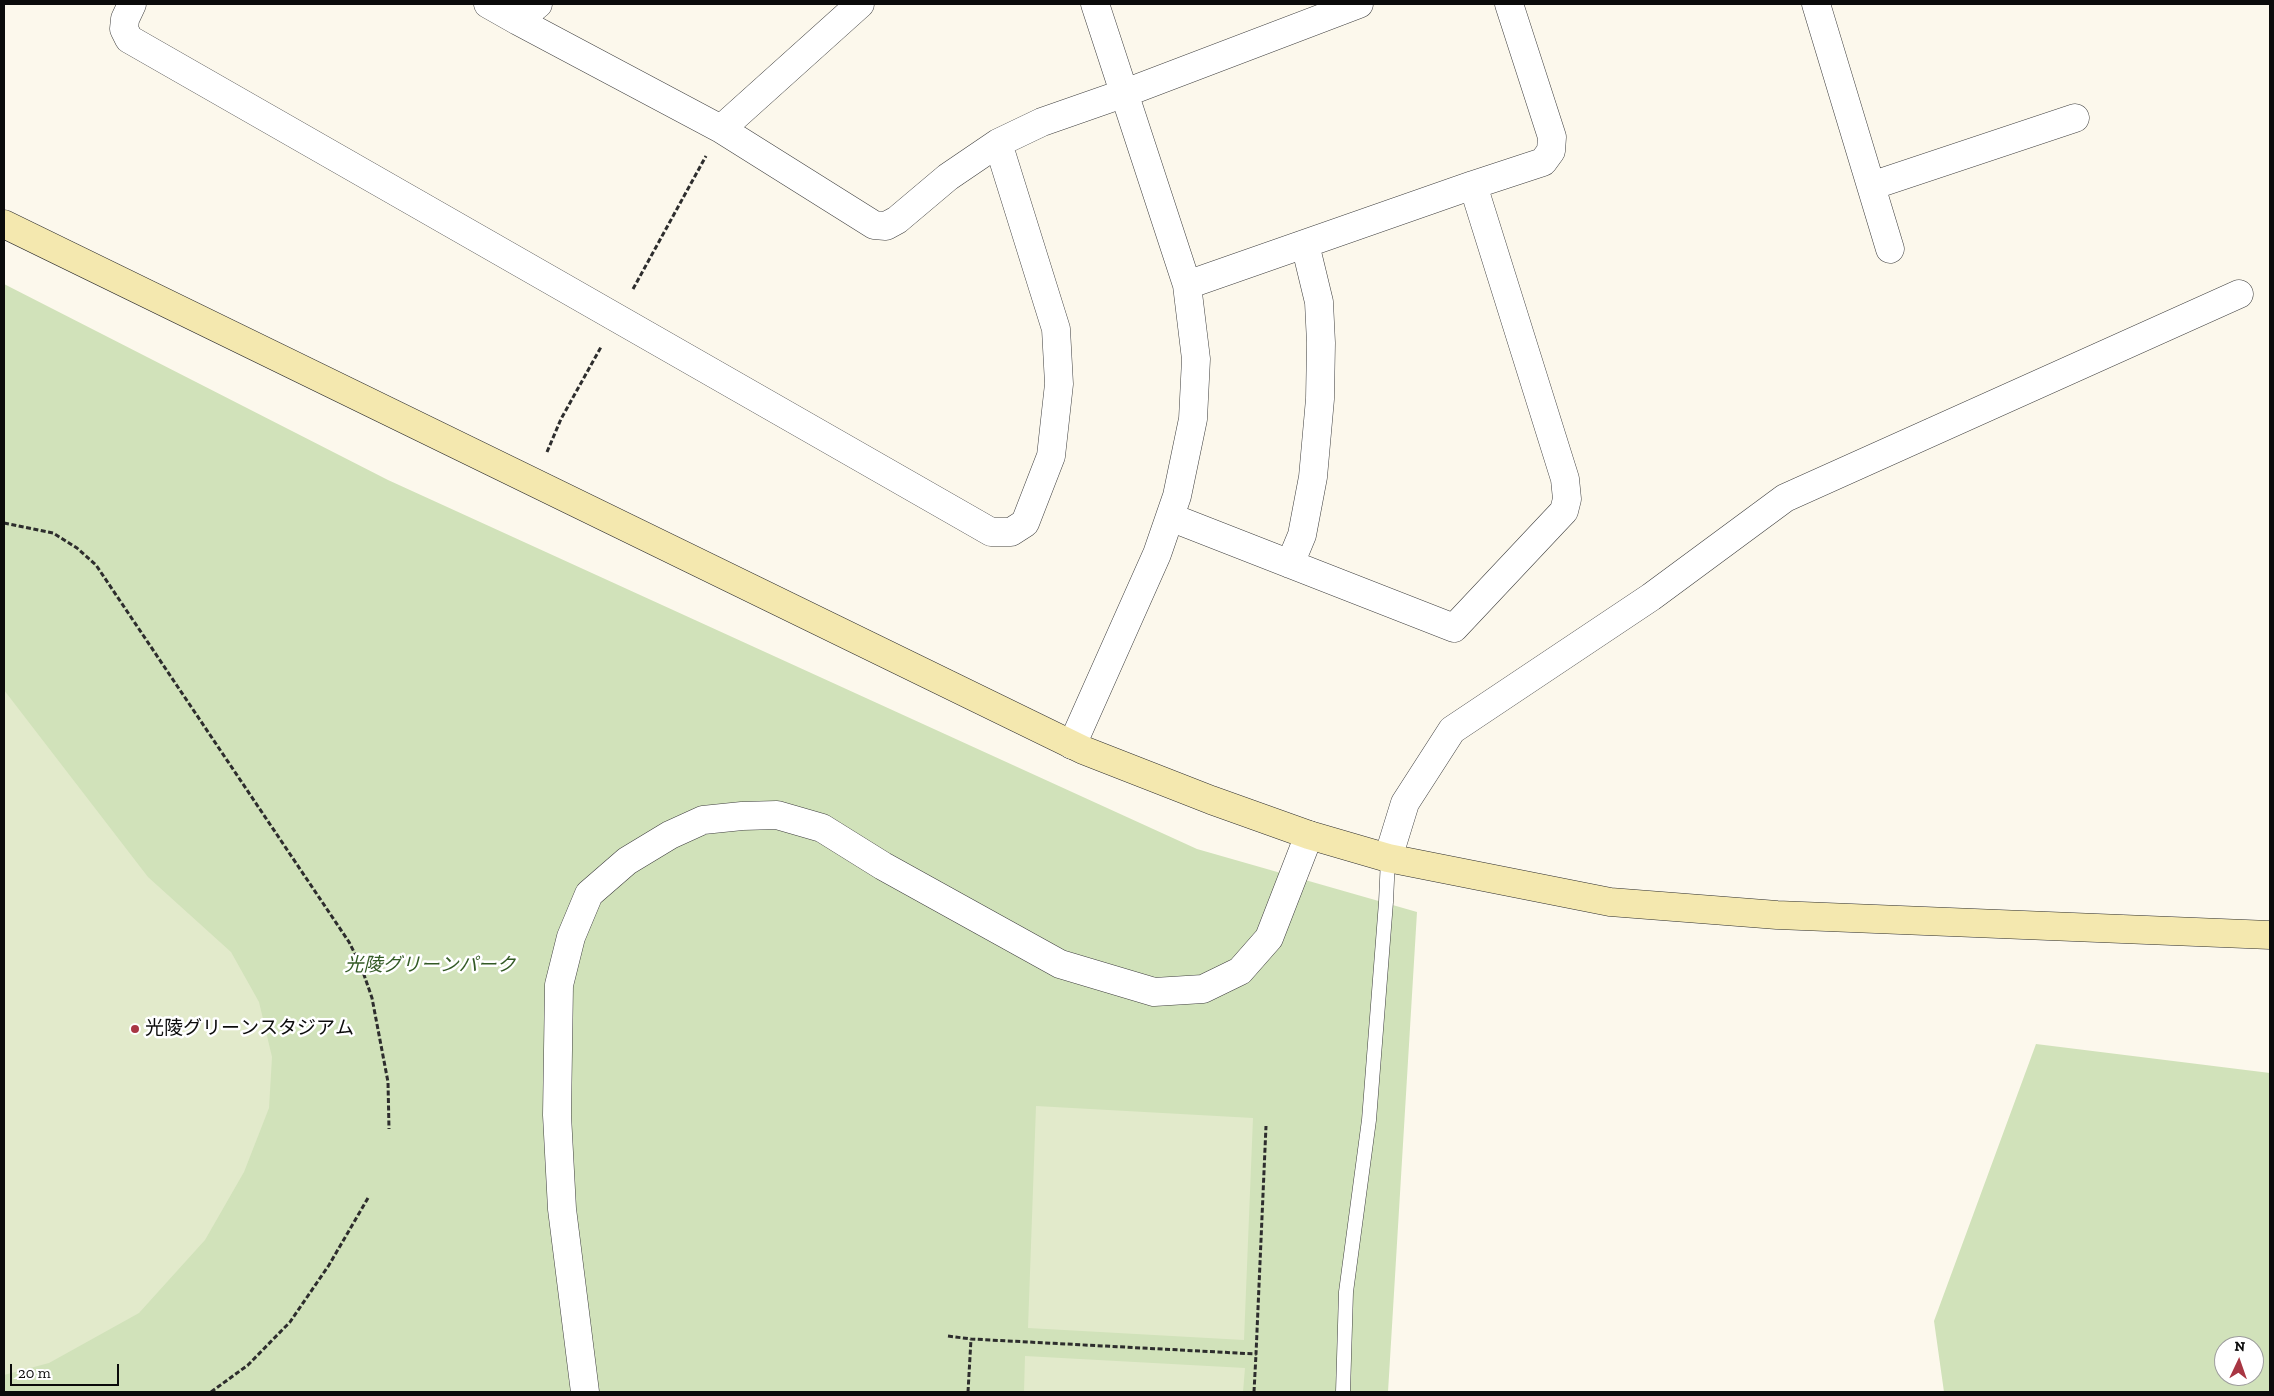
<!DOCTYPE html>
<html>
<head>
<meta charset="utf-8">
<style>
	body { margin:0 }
	#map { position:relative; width:2274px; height:1396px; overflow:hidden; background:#fcf8ec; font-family:"Zilla Slab",serif }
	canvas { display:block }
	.frame { position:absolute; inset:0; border:5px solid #0b0b0b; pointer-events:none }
	.north { position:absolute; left:2214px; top:1336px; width:50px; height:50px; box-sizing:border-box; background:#fff; border:1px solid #9d9d9d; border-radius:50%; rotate:3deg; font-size:14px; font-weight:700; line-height:20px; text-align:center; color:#0b0b0b }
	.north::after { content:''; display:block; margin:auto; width:18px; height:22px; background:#a83643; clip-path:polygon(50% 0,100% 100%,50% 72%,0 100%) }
	.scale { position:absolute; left:10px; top:1364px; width:109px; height:22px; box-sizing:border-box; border:2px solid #0b0b0b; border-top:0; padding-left:6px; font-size:15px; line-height:18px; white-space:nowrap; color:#0b0b0b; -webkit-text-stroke:4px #fff; paint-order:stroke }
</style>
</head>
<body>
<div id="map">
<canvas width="2274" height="1396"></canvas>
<div class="frame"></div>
<div class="north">N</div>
<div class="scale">20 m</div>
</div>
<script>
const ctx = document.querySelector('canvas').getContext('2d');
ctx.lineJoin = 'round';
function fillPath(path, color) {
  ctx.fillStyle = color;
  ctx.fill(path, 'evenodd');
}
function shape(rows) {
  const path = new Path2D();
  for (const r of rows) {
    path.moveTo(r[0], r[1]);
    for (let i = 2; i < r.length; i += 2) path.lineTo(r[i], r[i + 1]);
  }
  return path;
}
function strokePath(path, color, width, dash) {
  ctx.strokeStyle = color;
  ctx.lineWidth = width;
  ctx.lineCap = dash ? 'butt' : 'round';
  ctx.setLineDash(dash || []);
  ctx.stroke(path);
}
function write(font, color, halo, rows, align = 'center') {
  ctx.font = font + ' "Zilla Slab","Noto Sans JP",serif';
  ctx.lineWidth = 5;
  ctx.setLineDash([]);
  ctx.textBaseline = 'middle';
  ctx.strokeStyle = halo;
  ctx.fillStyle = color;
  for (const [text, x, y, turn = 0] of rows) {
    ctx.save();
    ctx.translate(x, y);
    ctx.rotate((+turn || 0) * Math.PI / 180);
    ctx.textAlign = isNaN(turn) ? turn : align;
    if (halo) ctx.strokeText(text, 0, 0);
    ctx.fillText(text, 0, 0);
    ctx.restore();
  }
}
fillPath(shape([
	[4,284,388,480,1197,849,1417,912,1388,1392,4,1392],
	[2036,1044,2270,1073,2270,1392,1944,1392,1934,1321],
	[2224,1346,2254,1346,2254,1376,2224,1376]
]), '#d1e2ba');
fillPath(shape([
	[4,690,148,877,231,952,259,1002,272,1057,269,1108,244,1172,205,1240,139,1313,49,1363,4,1375],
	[1036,1106,1253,1118,1244,1340,1028,1328],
	[1025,1356,1245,1368,1243,1392,1024,1392]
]), '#e2eacb');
const lane = shape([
	[1343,1392,1346,1292,1369,1120,1386,902,1388,858]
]);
const street = shape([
	[132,4,125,19,124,29,129,39,991,532,1011,532,1025,523,1051,456,1059,384,1056,329,998,143],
	[488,4,518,21,538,4],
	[1816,4,1890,249],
	[518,21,721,129,860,4],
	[721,129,874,225,886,226,897,220,948,177,998,143,1042,122,1125,93,1359,4],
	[1473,185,1543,162,1551,151,1552,137,1509,4],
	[1871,186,2075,118],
	[1170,517,1454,628,1564,511,1567,499,1565,479,1473,185,1187,285],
	[1290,564,1302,535,1313,477,1320,399,1321,343,1319,302,1305,244],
	[1072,745,1157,554,1177,496,1193,419,1196,359,1187,285,1095,4],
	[1388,858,1405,803,1452,730,1651,597,1785,498,2239,294],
	[585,1392,562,1209,557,1115,559,985,571,937,589,894,627,861,670,835,703,820,742,816,777,815,822,828,883,866,1060,964,1154,992,1203,989,1240,971,1269,938,1309,835]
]);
const secondary = shape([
	[4,224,1083,750,1211,800,1309,835,1388,858,1610,902,1777,915,2270,935]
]);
strokePath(lane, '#3e3e3e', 15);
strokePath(street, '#3e3e3e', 29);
strokePath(secondary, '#2d2d2d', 29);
strokePath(shape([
	[633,289,706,156],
	[547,452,561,419,601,347],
	[4,523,53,533,77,548,96,565,349,942,361,966,372,998,388,1082,389,1129],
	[948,1336,971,1339,1256,1354,1266,1126],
	[211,1392,248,1365,290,1322,329,1265,368,1198],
	[968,1392,971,1339],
	[1254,1392,1256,1354]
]), '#2d2d2d', 3, [5, 2.5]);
strokePath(lane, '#fff', 14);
strokePath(street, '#fff', 28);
strokePath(secondary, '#f4e8af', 28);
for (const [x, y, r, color] of [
	[135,1029,5,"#a83643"]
]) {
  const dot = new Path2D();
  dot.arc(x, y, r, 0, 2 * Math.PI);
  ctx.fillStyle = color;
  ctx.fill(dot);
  strokePath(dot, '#fff', 2);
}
write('italic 19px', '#335a25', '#fff', [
	["光陵グリーンパーク",430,966]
]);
write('19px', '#0b0b0b', '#fff', [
	["光陵グリーンスタジアム",145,1029]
], 'left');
</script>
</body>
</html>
